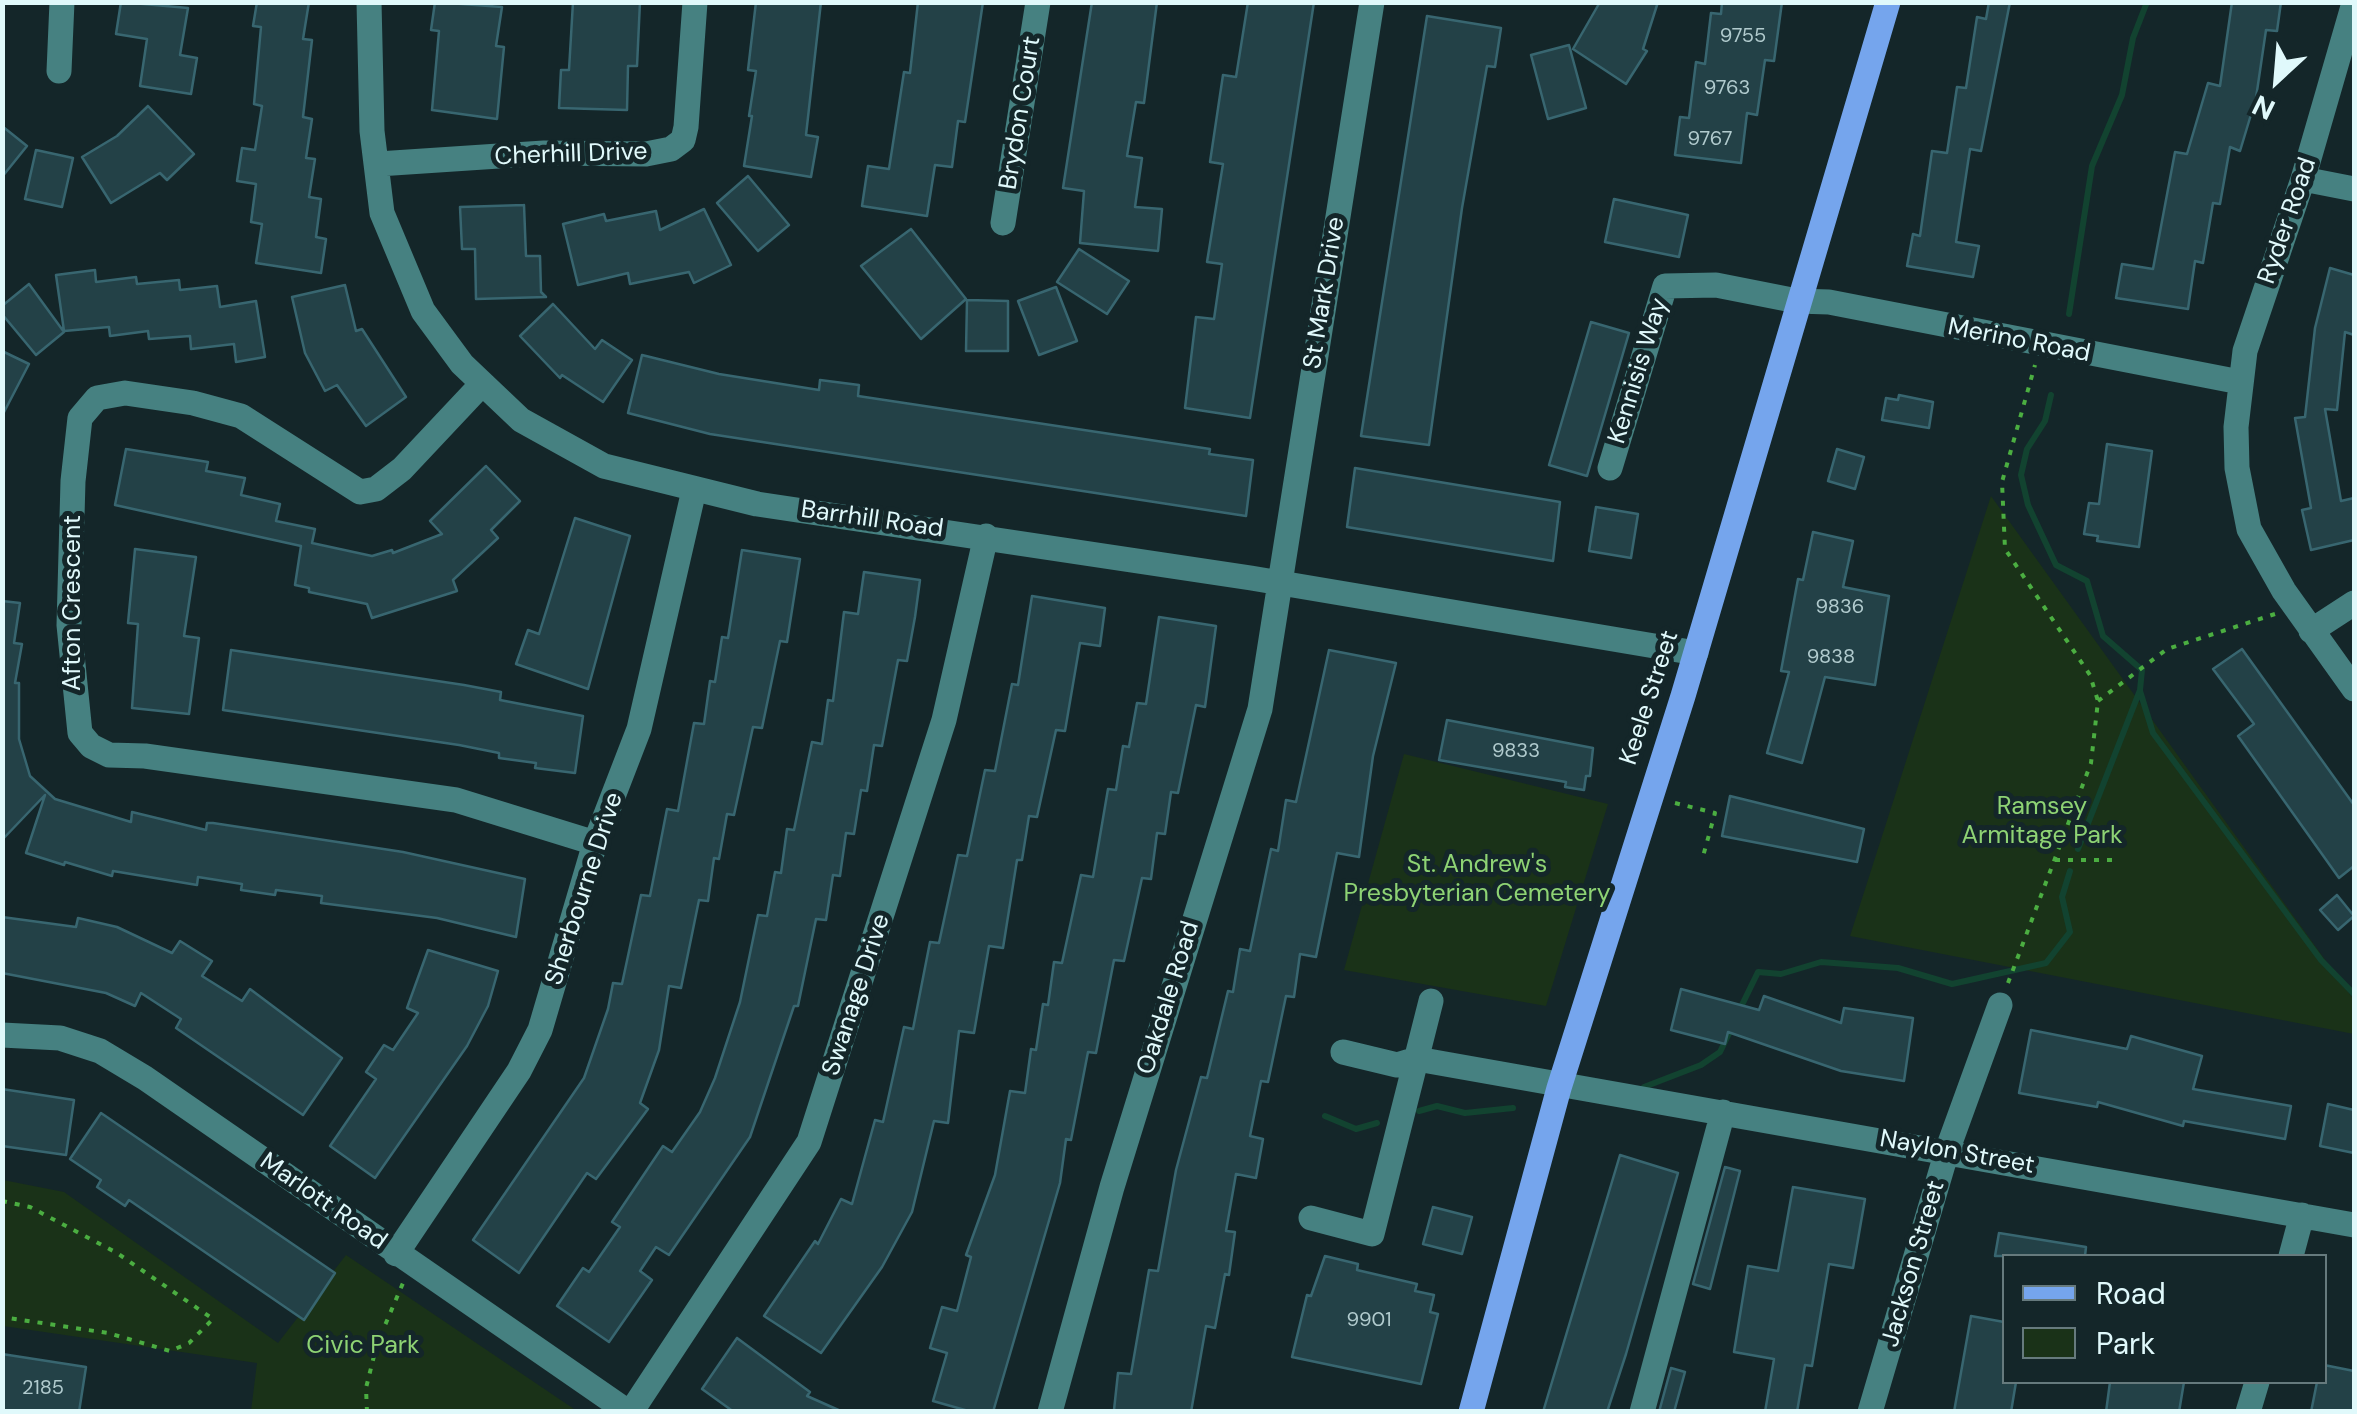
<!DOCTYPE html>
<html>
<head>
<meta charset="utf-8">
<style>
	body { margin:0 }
	#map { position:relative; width:2357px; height:1414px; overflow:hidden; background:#142629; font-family:"DM Sans",sans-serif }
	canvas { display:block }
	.frame { position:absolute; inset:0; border:5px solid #e0f9fb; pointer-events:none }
	.legend { position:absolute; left:2002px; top:1254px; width:325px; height:130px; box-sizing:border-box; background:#142629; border:2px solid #667a7d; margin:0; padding:12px 18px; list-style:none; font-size:30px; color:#e0f9fb }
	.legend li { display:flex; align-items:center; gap:20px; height:50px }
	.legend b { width:50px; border:2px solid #667a7d }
	.north { position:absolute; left:2227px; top:30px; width:100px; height:100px; -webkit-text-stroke:8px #142629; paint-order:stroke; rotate:206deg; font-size:28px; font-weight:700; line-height:40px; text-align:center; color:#e0f9fb }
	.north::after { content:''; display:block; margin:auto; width:35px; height:45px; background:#e0f9fb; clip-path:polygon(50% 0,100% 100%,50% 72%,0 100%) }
</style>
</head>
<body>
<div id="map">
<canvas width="2357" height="1414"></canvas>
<div class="frame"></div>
<ul class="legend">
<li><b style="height:12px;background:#75a5ed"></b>Road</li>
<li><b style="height:28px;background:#1a3218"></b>Park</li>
</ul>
<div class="north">N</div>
</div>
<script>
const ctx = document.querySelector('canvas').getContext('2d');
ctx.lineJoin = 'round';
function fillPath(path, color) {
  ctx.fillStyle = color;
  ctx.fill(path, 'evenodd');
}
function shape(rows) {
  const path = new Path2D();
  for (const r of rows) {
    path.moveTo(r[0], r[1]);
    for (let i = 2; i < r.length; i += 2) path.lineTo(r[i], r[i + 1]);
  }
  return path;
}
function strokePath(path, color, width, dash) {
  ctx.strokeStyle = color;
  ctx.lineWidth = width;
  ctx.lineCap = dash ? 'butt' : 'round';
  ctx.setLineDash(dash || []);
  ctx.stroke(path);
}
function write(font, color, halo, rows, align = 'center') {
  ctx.font = font + ' "DM Sans",sans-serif';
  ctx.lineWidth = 10;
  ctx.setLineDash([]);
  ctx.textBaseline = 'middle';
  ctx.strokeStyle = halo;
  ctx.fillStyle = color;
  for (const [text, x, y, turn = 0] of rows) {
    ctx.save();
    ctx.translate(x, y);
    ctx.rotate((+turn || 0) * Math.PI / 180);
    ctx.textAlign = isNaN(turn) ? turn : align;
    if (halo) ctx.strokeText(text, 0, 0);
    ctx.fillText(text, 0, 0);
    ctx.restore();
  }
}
fillPath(shape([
	[1991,496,2354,1000,2354,1034,1850,936],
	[1404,754,1608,804,1546,1006,1344,970],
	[3,1180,64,1192,278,1343,346,1255,577,1411,251,1411,257,1363,3,1326]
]), '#1a3218');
strokePath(shape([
	[2069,314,2092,166,2122,95,2133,38,2147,2],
	[2051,395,2045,421,2027,449,2021,475,2028,505,2056,565,2087,581,2103,636,2142,670,2140,690,2078,849],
	[2140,691,2153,733,2321,960,2354,994],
	[1740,1009,1758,972,1781,974,1821,962,1898,968,1952,984,2046,963,2070,932,2062,897,2070,871],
	[1644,1087,1701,1065,1720,1052,1733,1025],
	[1419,1111,1437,1106,1465,1113,1513,1108],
	[1325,1116,1356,1129,1377,1123]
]), '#124330', 6);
const building = shape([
	[121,2,188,8,180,55,197,58,191,94,140,86,147,39,116,34,121,2],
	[257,2,309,2,303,39,312,40,303,117,312,119,306,158,315,159,309,197,321,199,316,237,326,239,321,273,256,263,262,224,251,222,256,184,237,181,242,148,255,150,262,106,254,104,261,27,253,26,257,2],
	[435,2,502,7,496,46,504,47,497,119,432,110,439,31,431,30,435,2],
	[573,2,640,2,637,66,628,66,627,110,559,108,561,70,569,70,573,2],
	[756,2,821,2,806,135,818,137,811,177,744,166,752,116,749,116,756,71,748,70,756,2],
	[918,2,983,2,965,122,958,121,952,167,935,165,927,216,862,206,868,166,889,169,904,72,910,73,918,2],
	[1092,2,1157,2,1144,103,1136,102,1127,156,1142,158,1135,207,1162,209,1158,251,1080,243,1084,191,1063,188,1092,2],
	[1248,2,1314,2,1250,418,1185,408,1196,317,1214,319,1222,264,1207,262,1223,164,1210,162,1223,75,1236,77,1248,2],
	[1600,2,1658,2,1643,49,1647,51,1626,84,1573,49,1600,2],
	[1722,2,1782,2,1774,61,1765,60,1757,115,1747,113,1741,163,1675,155,1680,117,1689,118,1696,62,1705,64,1711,13,1721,14,1722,2],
	[1989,2,2010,2,1981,151,1970,149,1956,242,1979,246,1973,277,1907,266,1913,234,1920,236,1932,151,1947,153,1957,87,1966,88,1977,17,1986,19,1989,2],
	[2232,2,2281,2,2277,31,2266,30,2256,98,2240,151,2230,147,2220,204,2213,203,2203,263,2195,261,2188,309,2116,298,2122,264,2153,269,2175,152,2187,154,2208,83,2220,86,2232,2],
	[1427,16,1501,28,1495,67,1487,66,1462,208,1429,445,1361,436,1427,16],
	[1569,45,1586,108,1548,119,1531,55,1569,45],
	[148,106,194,154,167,180,160,173,111,203,82,157,117,136,148,106],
	[2,126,27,146,2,177,2,126],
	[36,150,73,158,62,207,25,199,36,150],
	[748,176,789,225,758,251,717,203,748,176],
	[1614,199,1688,215,1679,257,1605,242,1614,199],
	[524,205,526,256,540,256,541,292,546,297,476,299,475,249,462,249,460,207,524,205],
	[704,209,731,265,694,283,689,272,630,284,628,273,578,285,563,224,604,214,606,221,656,211,660,230,704,209],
	[911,229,966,299,921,339,861,266,911,229],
	[1079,249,1129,281,1107,314,1057,282,1079,249],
	[2330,268,2354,275,2354,335,2345,332,2337,410,2325,409,2341,501,2354,498,2354,540,2311,550,2302,510,2311,508,2295,418,2305,417,2315,328,2330,268],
	[95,270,96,282,136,277,137,284,179,280,180,290,217,286,220,307,256,301,265,357,236,362,234,344,191,349,190,336,149,339,148,331,110,336,109,327,64,331,56,275,95,270],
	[29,284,64,332,36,355,2,314,2,306,29,284],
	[345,285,356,331,362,329,406,397,366,426,337,385,325,391,305,353,292,297,345,285],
	[1056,287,1077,341,1039,355,1018,301,1056,287],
	[967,300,1008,301,1008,351,966,351,967,300],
	[553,304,595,349,602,340,632,360,603,402,562,375,560,378,520,336,553,304],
	[1591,322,1629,333,1587,476,1549,465,1591,322],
	[2,351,29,364,2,416,2,351],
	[642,355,719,374,819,390,820,380,859,385,858,396,1210,449,1209,454,1253,460,1246,516,710,434,628,413,642,355],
	[1899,395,1933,402,1929,428,1882,420,1886,398,1898,400,1899,395],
	[2107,444,2152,451,2139,547,2097,541,2098,536,2084,534,2089,503,2099,504,2107,444],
	[126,449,208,462,206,471,245,478,241,495,280,504,276,521,315,529,312,543,372,556,392,550,393,553,442,534,430,521,486,466,520,501,491,530,498,538,453,580,457,591,372,618,367,604,309,592,309,588,295,585,301,546,115,505,126,449],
	[1837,449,1864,457,1855,489,1828,481,1837,449],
	[1355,468,1560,502,1553,561,1347,527,1355,468],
	[1596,507,1638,514,1631,558,1589,551,1596,507],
	[575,518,630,536,588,689,516,664,528,630,539,634,575,518],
	[1813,532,1853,541,1843,587,1889,596,1875,685,1825,677,1802,763,1767,753,1789,672,1781,671,1798,579,1803,580,1813,532],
	[135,549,196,557,184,636,199,638,189,714,132,708,138,624,128,623,135,549],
	[742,550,800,559,787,642,780,641,762,728,753,727,734,815,727,814,719,859,714,858,708,901,699,900,681,988,669,986,659,1050,640,1103,648,1109,596,1179,587,1173,519,1273,473,1240,584,1078,608,1009,613,983,622,984,641,895,650,896,667,809,678,811,694,723,704,724,710,681,715,682,722,637,728,638,742,550],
	[864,572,920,580,915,617,907,661,898,660,882,746,874,745,867,791,861,790,854,834,846,833,840,876,833,875,826,920,816,919,798,1006,794,1006,750,1137,669,1255,656,1247,640,1271,652,1280,609,1342,557,1306,583,1268,589,1272,620,1227,612,1222,663,1146,672,1152,700,1112,715,1078,740,1002,758,915,767,916,775,872,781,873,787,829,794,830,812,742,822,744,828,700,833,701,844,612,858,614,864,572],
	[1032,596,1105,608,1100,646,1080,643,1065,731,1056,730,1037,817,1029,816,1022,860,1017,860,1003,948,989,946,974,1033,959,1031,948,1123,934,1121,912,1212,882,1267,821,1353,764,1316,815,1241,818,1244,841,1199,852,1204,875,1120,883,1122,904,1027,913,1029,930,942,939,943,958,855,967,856,985,770,995,771,1012,684,1018,685,1032,596],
	[2,601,20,603,14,643,22,644,15,683,19,683,19,739,30,776,55,799,131,822,132,812,206,830,207,823,213,823,403,852,525,879,516,937,437,918,321,903,322,896,276,890,275,895,241,890,242,884,198,877,197,885,113,871,112,876,65,862,64,865,26,853,45,795,2,840,2,601],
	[1159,617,1216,626,1205,707,1196,705,1178,793,1171,792,1165,834,1157,833,1151,879,1142,878,1124,961,1114,960,1096,1053,1088,1052,1071,1140,1066,1139,1060,1183,993,1412,972,1412,933,1401,947,1353,930,1348,942,1307,957,1311,971,1257,966,1255,995,1175,1010,1091,1025,1093,1031,1049,1036,1050,1043,1004,1048,1005,1054,962,1062,963,1081,875,1093,877,1108,789,1116,790,1123,746,1129,747,1137,703,1146,704,1159,617],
	[2242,649,2354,805,2354,866,2339,878,2238,736,2254,724,2213,669,2242,649],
	[231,650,464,685,501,692,500,700,583,716,575,773,535,768,536,763,499,758,499,753,459,745,223,710,231,650],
	[1329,650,1396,663,1373,756,1359,857,1337,853,1316,957,1300,954,1294,997,1286,996,1268,1082,1261,1081,1250,1136,1263,1139,1256,1178,1236,1174,1226,1231,1235,1232,1229,1275,1225,1274,1215,1328,1206,1326,1191,1412,1114,1410,1118,1373,1131,1374,1149,1270,1158,1271,1176,1170,1201,1077,1207,1078,1228,991,1233,992,1240,949,1250,951,1271,849,1278,851,1286,800,1296,802,1329,650],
	[1447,720,1593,748,1590,776,1586,776,1584,790,1565,787,1566,782,1439,760,1447,720],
	[1730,796,1864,829,1857,862,1722,836,1730,796],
	[2337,895,2354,916,2338,930,2320,910,2337,895],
	[2,917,76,927,78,918,117,927,172,953,180,941,212,961,202,976,242,1001,250,989,342,1058,303,1115,176,1028,181,1019,141,993,135,1006,106,993,2,973,2,917],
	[428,950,498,971,488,1006,467,1046,375,1178,330,1146,376,1079,366,1072,384,1045,393,1050,418,1013,407,1008,428,950],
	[1681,989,1759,1010,1764,996,1841,1023,1844,1008,1913,1018,1904,1081,1841,1071,1728,1032,1725,1044,1671,1030,1681,989],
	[2031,1030,2127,1049,2131,1036,2202,1056,2193,1089,2291,1106,2285,1139,2184,1121,2183,1126,2098,1102,2097,1107,2019,1093,2031,1030],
	[2,1089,74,1100,66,1155,2,1146,2,1089],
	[2328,1104,2354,1110,2354,1153,2320,1146,2328,1104],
	[101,1113,335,1273,304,1320,129,1200,125,1206,97,1187,101,1180,70,1159,101,1113],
	[1620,1155,1678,1173,1626,1354,1607,1412,1543,1412,1620,1155],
	[1725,1167,1740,1171,1710,1289,1693,1284,1725,1167],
	[1793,1187,1865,1199,1853,1268,1829,1264,1812,1366,1805,1365,1797,1412,1765,1412,1774,1359,1734,1352,1748,1266,1778,1271,1793,1187],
	[1433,1207,1472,1217,1462,1254,1423,1244,1433,1207],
	[1999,1233,2086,1247,2085,1256,1995,1256,1999,1233],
	[1325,1256,1358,1264,1357,1270,1417,1284,1415,1291,1434,1295,1430,1312,1438,1314,1421,1384,1292,1357,1307,1295,1311,1296,1325,1256],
	[1971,1316,2004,1322,2004,1382,2016,1382,2011,1412,1954,1412,1971,1316],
	[737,1338,810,1392,807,1396,843,1412,734,1412,702,1389,737,1338],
	[2,1354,86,1367,79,1412,2,1412,2,1354],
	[2324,1365,2354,1371,2354,1412,2311,1412,2317,1382,2324,1382,2324,1365],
	[1671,1368,1685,1372,1674,1412,1659,1412,1671,1368],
	[2110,1382,2184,1382,2179,1412,2106,1412,2110,1382]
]);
fillPath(building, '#234147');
strokePath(building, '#386670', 2.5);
strokePath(shape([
	[2098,701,2167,649,2275,614],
	[1675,803,1715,813,1702,860],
	[2055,860,2119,860],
	[2008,983,2091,763,2098,701,2090,675,2005,549,2002,482,2035,365],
	[2,1201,30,1207,117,1253,213,1319,189,1343,170,1351,108,1333,2,1317],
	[367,1412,366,1388,377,1344,403,1283]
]), '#4bae41', 4, [5, 8]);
strokePath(shape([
	[369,2,372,131,382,213,423,311,462,364,521,420,604,466,757,504,1251,578,1696,653],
	[2354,3,2303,179,2245,351,2236,427,2237,468,2249,529,2284,591,2354,689],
	[59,71,62,2],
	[378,164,544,153,646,154,671,149,683,140,686,127,695,2],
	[2303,179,2354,189],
	[1003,223,1038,2],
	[481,385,402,469,376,489,360,492,241,416,193,403,125,393,97,398,80,418,73,481,69,625,80,733,91,746,109,755,145,756,456,800,595,843],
	[1610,468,1665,286,1716,285,1797,301,1829,302,2240,382],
	[2311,631,2354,603],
	[2,1035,60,1038,100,1051,145,1078,628,1412],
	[1343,1052,1397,1065,1417,1059,2354,1225],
	[1311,1218,1372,1234,1431,1001],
	[396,1254,519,1071,540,1030,595,843,639,729,694,490],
	[2291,1256,2302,1215],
	[631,1412,809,1142,944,720,986,536],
	[1050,1412,1112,1187,1260,709,1372,2],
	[1642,1412,1723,1112],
	[1870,1412,1947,1151,2000,1005],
	[2248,1412,2257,1382]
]), '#468181', 25);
strokePath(shape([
	[1471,1412,1559,1088,1683,696,1888,2]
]), '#75a5ed', 25);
write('20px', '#b1cbce', null, [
	["9755",1743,37],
	["9763",1727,89],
	["9767",1710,140],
	["9836",1840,608],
	["9838",1831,658],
	["9833",1516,752],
	["9901",1369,1321],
	["2185",43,1389]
]);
write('25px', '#e0f9fb', '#142629', [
	["Brydon Court",1021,113,-81],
	["Cherhill Drive",571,155,-2],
	["Ryder Road",2288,221,-71],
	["St Mark Drive",1325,293,-81],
	["Merino Road",2019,341,11],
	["Kennisis Way",1639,371,-73],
	["Barrhill Road",872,520,8],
	["Afton Crescent",73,603,-90],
	["Keele Street",1650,698,-72],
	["Sherbourne Drive",585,889,-72],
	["Swanage Drive",857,995,-72],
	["Oakdale Road",1169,998,-73],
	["Naylon Street",1957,1153,10],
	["Marlott Road",323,1202,35],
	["Jackson Street",1914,1264,-74]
]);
write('25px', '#8ed374', '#142629', [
	["Ramsey",2042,807],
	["Armitage Park",2042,836],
	["St. Andrew's",1477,865],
	["Presbyterian Cemetery",1477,894],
	["Civic Park",363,1346]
]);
</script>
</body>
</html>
